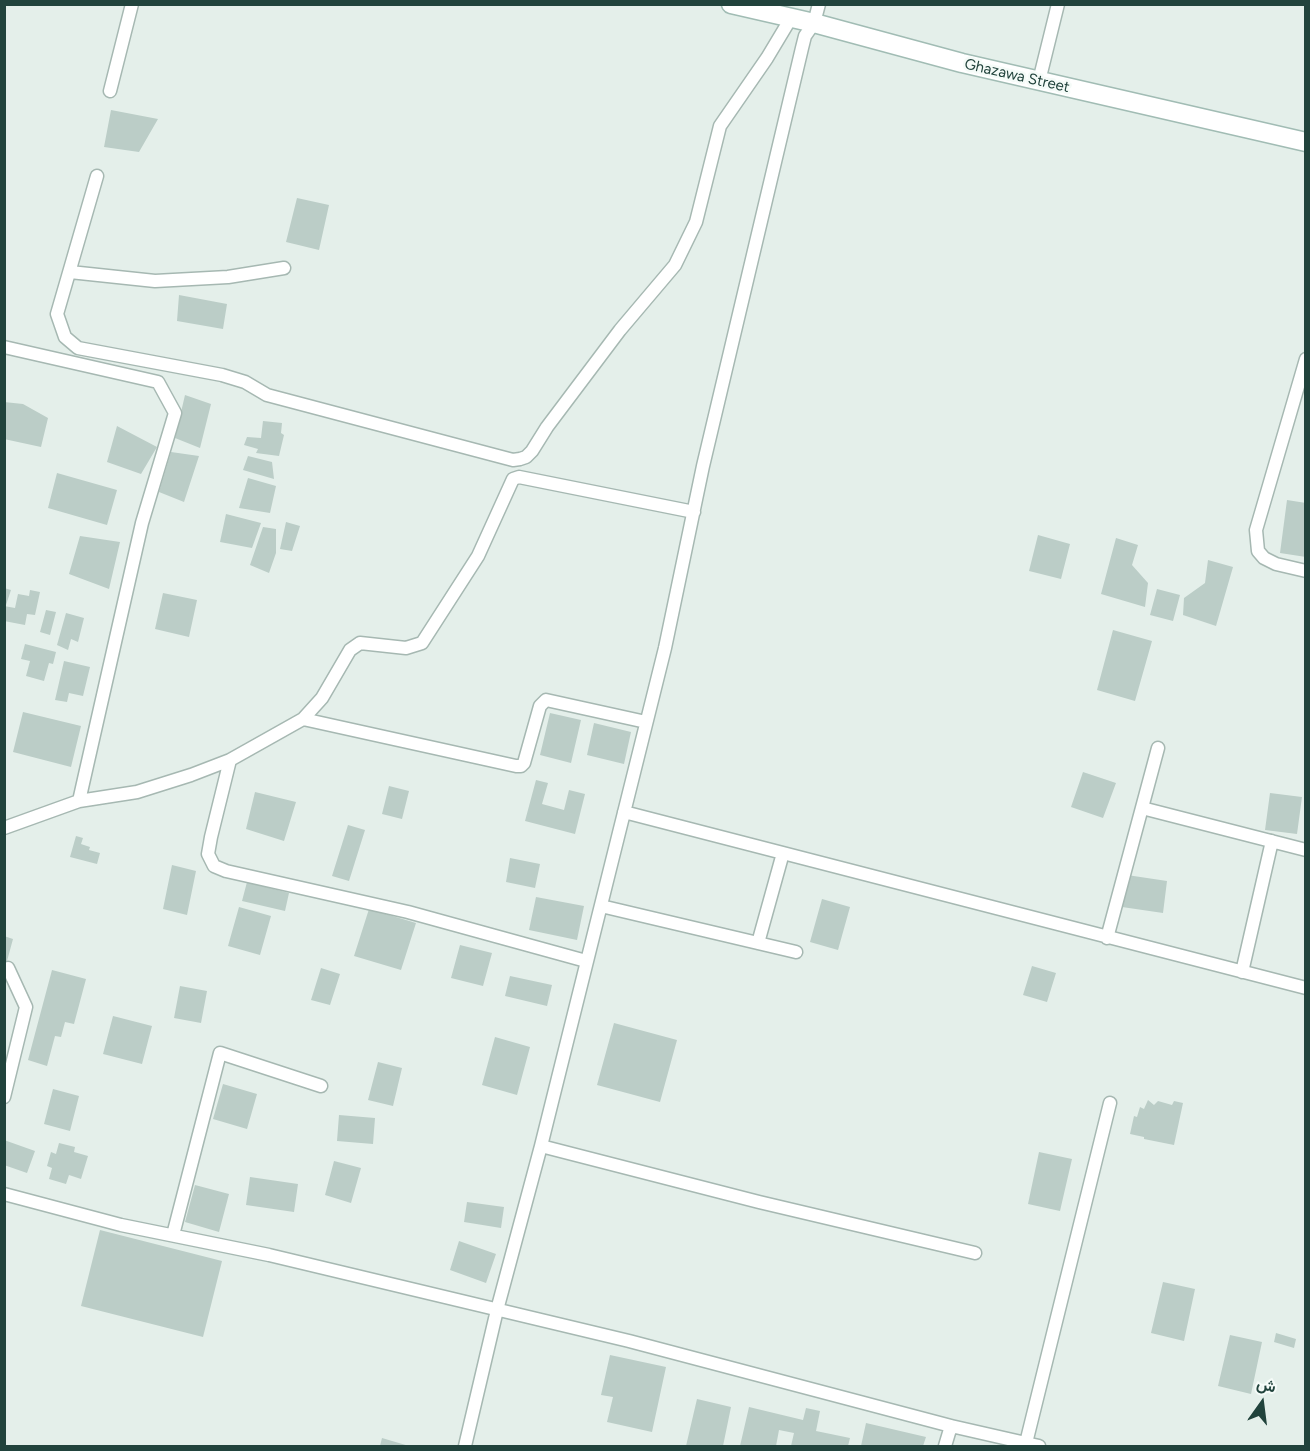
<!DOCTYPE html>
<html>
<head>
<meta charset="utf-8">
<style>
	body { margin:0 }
	#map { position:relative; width:1310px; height:1451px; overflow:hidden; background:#e4efea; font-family:Figtree,Vazirmatn,sans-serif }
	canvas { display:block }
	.frame { position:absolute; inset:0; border:6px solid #21433c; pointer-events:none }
	.north { position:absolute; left:1232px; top:1373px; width:60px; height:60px; -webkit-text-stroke:4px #f5fbf8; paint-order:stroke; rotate:14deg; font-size:16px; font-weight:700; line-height:24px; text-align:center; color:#21433c }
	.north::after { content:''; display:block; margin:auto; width:21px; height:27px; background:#21433c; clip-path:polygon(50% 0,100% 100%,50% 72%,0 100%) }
</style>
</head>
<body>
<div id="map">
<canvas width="1310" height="1451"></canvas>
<div class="frame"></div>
<div class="north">ش</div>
</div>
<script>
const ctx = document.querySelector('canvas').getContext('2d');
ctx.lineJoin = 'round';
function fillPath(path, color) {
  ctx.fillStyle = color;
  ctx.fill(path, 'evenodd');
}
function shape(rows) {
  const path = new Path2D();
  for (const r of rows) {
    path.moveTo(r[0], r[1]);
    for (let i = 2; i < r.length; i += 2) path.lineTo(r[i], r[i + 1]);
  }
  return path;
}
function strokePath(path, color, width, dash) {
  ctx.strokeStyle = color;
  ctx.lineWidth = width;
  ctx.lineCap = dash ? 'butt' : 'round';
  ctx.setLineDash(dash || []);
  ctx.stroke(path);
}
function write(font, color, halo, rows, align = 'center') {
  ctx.font = font + ' Figtree,sans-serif';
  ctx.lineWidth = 5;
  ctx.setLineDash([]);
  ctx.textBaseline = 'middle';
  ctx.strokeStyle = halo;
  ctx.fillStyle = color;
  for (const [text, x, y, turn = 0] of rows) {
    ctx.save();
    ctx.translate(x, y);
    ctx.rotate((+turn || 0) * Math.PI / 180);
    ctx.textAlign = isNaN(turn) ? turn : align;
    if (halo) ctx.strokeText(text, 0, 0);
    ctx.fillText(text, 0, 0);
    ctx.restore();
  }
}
fillPath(shape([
	[111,110,158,119,139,152,104,147],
	[297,198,329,205,319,250,286,242],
	[179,295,227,304,223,329,177,321],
	[185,395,211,404,200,448,175,438],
	[4,402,23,404,48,418,41,447,4,439],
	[263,421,282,423,281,433,284,435,279,456,256,453,258,449,244,445,247,437,261,438],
	[117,426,157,447,141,474,107,462],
	[171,452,199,456,184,502,159,492],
	[248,456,272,462,274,479,243,470],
	[57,473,117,490,107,525,48,508],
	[248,478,276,486,270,513,239,508],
	[1287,500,1306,503,1306,557,1280,553],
	[226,514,261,523,252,548,220,542],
	[286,522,300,526,292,551,280,549],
	[263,527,276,529,276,553,269,573,250,565],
	[1038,535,1070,544,1061,579,1029,571],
	[80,536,120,542,109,589,69,574],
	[1116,538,1138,545,1132,565,1148,583,1145,607,1101,594],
	[1208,560,1233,567,1216,626,1183,615,1184,598,1205,583],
	[4,588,11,590,6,605,4,604],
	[1157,589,1180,595,1173,621,1150,615],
	[30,590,40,592,35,615,27,614,25,625,4,621,4,606,15,608,18,594,29,596],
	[163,593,197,600,189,637,155,629],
	[46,610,56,612,50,635,40,632],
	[66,613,84,618,78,642,71,639,68,650,57,645],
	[1113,630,1152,641,1135,701,1097,690],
	[25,644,56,652,53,664,49,663,44,681,26,676,30,661,21,659],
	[64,661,90,667,83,696,69,693,67,702,55,700],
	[23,712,81,726,71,767,13,752],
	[550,713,581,720,571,763,540,755],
	[594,723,631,732,624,764,587,755],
	[1083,772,1116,783,1103,818,1071,807],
	[536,780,548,783,542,804,564,810,569,790,585,794,575,834,525,821],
	[389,786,409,791,402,819,382,814],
	[255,792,296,802,284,841,246,829],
	[1270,793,1302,797,1297,834,1265,830],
	[348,825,365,830,349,881,332,876],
	[76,836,83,838,81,844,90,847,89,850,100,853,97,864,70,857],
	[510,858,540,864,535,888,506,882],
	[172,865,196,871,187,915,163,909],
	[1127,875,1167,881,1163,913,1122,907],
	[247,882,289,893,285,911,242,901],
	[536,897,584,906,577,940,529,930],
	[822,899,850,907,838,950,810,942],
	[239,907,271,916,260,955,228,946],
	[369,909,416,923,401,970,354,956],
	[4,936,13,939,7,961,4,960],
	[460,945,492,953,483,986,451,978],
	[1032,966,1056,973,1047,1002,1023,995],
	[321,968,340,974,330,1005,311,1000],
	[52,970,86,979,74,1024,65,1022,61,1037,55,1036,47,1066,28,1060],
	[510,976,552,985,547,1006,505,996],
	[180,986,207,991,201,1023,174,1018],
	[113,1016,152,1026,142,1064,103,1054],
	[614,1023,677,1040,660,1102,597,1085],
	[495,1037,530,1047,517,1095,482,1085],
	[378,1062,402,1068,393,1106,368,1100],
	[223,1084,257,1094,247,1129,213,1119],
	[53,1089,79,1096,70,1131,44,1124],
	[1148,1100,1154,1105,1158,1101,1172,1105,1174,1101,1183,1103,1174,1145,1144,1139,1144,1137,1130,1134,1134,1116,1137,1117,1140,1107,1144,1109],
	[339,1115,375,1118,373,1144,337,1141],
	[4,1140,35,1151,27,1173,4,1165],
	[59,1143,75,1147,74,1152,88,1156,81,1179,69,1175,66,1184,49,1179,52,1168,47,1166,51,1152,56,1154],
	[1039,1152,1072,1159,1060,1211,1028,1204],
	[334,1161,361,1168,351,1203,325,1195],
	[250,1177,298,1184,294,1212,246,1205],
	[195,1185,229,1194,219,1232,185,1222],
	[467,1202,504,1207,501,1228,464,1222],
	[100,1230,222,1261,203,1337,81,1306],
	[459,1241,496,1254,486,1283,450,1270],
	[1163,1282,1195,1289,1184,1341,1151,1333],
	[1276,1333,1296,1339,1294,1348,1274,1342],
	[1230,1335,1262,1342,1251,1394,1218,1386],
	[610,1355,666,1367,652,1432,607,1422,613,1397,601,1395],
	[697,1399,731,1407,723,1446,686,1446],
	[749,1407,803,1420,806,1408,820,1411,816,1431,850,1438,848,1446,791,1446,794,1433,779,1430,776,1446,740,1446],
	[866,1423,926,1437,923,1446,861,1446],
	[382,1438,409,1446,380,1446]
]), '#bbcdc7');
const minor = shape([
	[1039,81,1058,4],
	[110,91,132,4],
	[97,176,57,314,65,337,78,348,222,375,245,382,267,395,494,455,513,460,520,459,526,457,532,451,547,427,620,330,675,265,696,222,720,126,767,58,791,18],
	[70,272,155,281,228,277,284,268],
	[4,347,158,382,175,413,142,523,79,801,137,792,191,775,230,760],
	[1306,359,1256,530,1258,551,1264,558,1276,564,1306,571],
	[303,719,516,766,521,766,524,763,540,706,546,700,646,722],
	[1142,808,1306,850],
	[624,812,1306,988],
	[4,828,79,801],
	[601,906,796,952],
	[1107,938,1158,748],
	[758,943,783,853],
	[586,961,408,912,226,871,214,866,208,854,211,837,230,760,303,719,322,698,350,650,360,643,406,648,422,643,478,556,513,479,519,477,694,512],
	[1242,972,1272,841],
	[4,1097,26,1007,8,968],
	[541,1146,759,1202,975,1253],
	[4,1194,121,1225,269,1255,629,1341,951,1426,1039,1446],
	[173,1235,220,1053,321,1086],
	[1026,1443,1110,1103],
	[465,1446,497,1310,541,1146,665,648,703,466,802,48,805,36,814,23,819,4],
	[945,1446,951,1426]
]);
const secondary = shape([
	[731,4,814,23,962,63,1306,142]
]);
strokePath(minor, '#a6b8b2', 15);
strokePath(secondary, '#a1bcb4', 21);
strokePath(minor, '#fff', 12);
strokePath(secondary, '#fff', 18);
write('15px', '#21433c', '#f5fbf8', [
	["Ghazawa Street",1017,76,13]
]);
</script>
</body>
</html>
